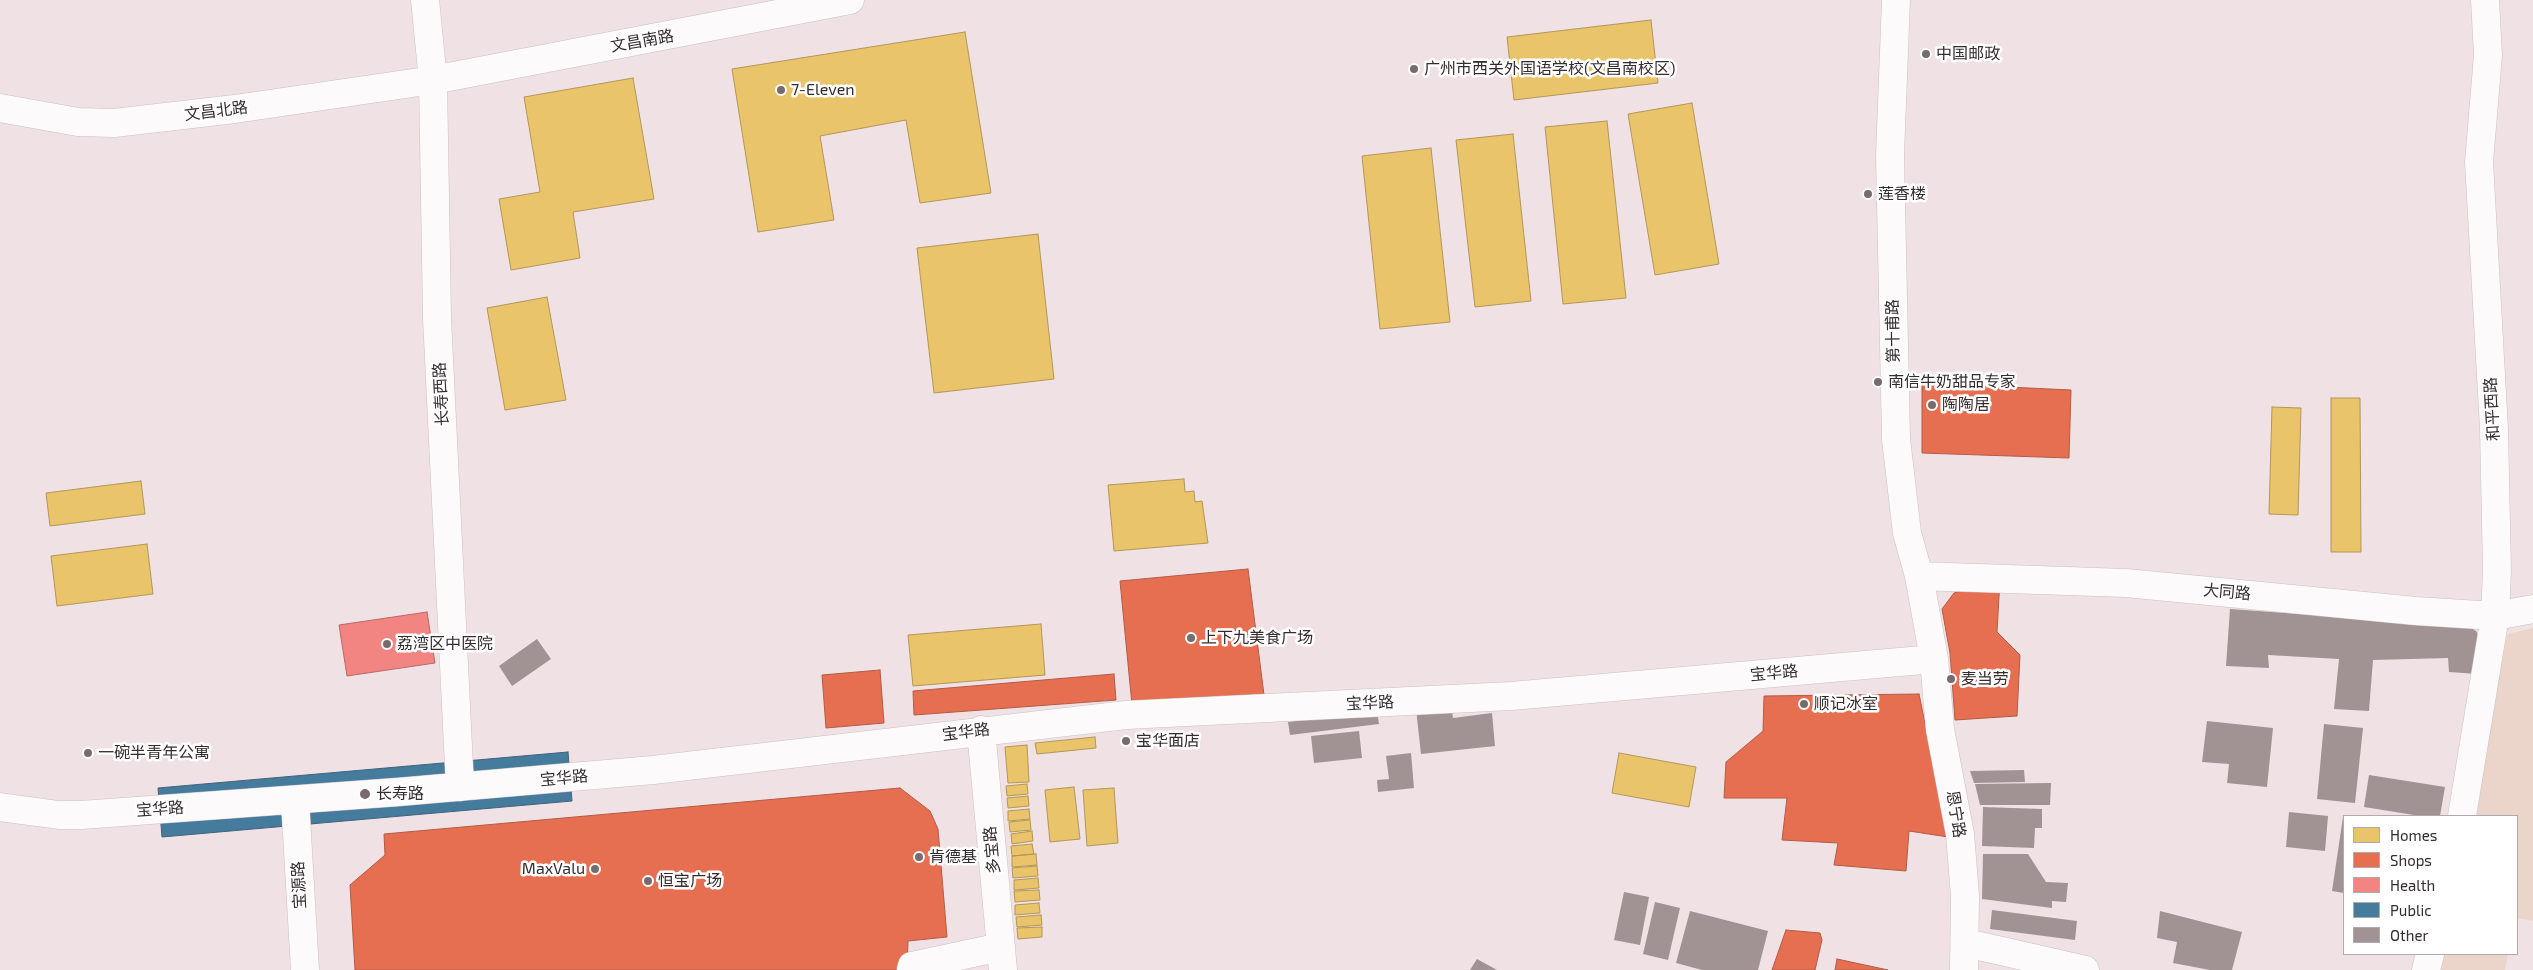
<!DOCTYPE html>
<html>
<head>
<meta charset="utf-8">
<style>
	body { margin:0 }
	#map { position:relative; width:2533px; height:970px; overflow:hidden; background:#f0e1e4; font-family:"Exo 2",sans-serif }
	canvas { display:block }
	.legend { position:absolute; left:2343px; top:815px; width:175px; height:140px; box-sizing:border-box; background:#fff; border:1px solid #afabab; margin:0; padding:6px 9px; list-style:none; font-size:15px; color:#362c2e }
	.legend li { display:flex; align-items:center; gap:10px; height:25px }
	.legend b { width:25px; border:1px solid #afabab }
</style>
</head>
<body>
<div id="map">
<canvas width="2533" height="970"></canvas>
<ul class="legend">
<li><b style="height:14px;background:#e9c46a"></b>Homes</li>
<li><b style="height:14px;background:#e76f51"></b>Shops</li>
<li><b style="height:14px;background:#f28482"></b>Health</li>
<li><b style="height:14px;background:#457b9d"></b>Public</li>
<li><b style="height:14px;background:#a19394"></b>Other</li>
</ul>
</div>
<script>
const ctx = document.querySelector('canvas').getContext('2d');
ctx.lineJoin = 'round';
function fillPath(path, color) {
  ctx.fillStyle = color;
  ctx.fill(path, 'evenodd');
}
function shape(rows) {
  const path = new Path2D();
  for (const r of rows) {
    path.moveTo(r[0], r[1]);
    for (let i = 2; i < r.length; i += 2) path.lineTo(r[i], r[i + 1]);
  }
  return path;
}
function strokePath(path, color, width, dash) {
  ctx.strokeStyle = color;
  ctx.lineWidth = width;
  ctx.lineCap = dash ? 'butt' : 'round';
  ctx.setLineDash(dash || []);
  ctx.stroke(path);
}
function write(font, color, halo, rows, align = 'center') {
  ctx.font = font + ' "Exo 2","Noto Sans SC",sans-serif';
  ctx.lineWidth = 5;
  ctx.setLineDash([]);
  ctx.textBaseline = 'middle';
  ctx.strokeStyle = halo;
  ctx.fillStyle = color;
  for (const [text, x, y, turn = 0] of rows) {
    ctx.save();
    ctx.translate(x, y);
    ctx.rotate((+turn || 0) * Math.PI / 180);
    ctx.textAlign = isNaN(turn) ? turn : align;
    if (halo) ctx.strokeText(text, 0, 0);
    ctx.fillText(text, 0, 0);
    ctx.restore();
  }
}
fillPath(shape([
	[2533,628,2533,921,2517,918,2517,816,2472,816,2499,669,2508,634],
	[2438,954,2508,954,2505,970,2433,970]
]), '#ebd4ca');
const homes = shape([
	[1651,20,1658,83,1514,100,1507,37,1651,20],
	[965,32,991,193,920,203,906,120,820,136,834,220,758,232,732,69,965,32],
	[633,78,654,199,573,212,580,258,511,270,499,199,540,192,524,97,633,78],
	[1692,103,1719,264,1655,275,1628,114,1692,103],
	[1607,121,1626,298,1563,304,1545,127,1607,121],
	[1513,134,1531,301,1475,307,1456,140,1513,134],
	[1431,148,1450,322,1380,329,1362,156,1431,148],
	[1038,234,1054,379,934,393,917,248,1038,234],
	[547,297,566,400,505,410,487,308,547,297],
	[2331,398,2360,398,2361,552,2331,552,2331,398],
	[2272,407,2301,408,2298,515,2269,514,2272,407],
	[1184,479,1185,492,1194,491,1195,502,1202,501,1208,543,1114,551,1108,485,1184,479],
	[141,481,145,514,50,526,46,493,141,481],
	[147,544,153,594,57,606,51,556,147,544],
	[1041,624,1045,675,913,686,908,635,1041,624],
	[1095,737,1096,748,1037,754,1035,743,1095,737],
	[1027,745,1029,782,1008,783,1005,747,1027,745],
	[1619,753,1696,767,1689,807,1612,793,1619,753],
	[1027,784,1028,794,1007,796,1006,786,1027,784],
	[1074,787,1080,839,1050,842,1045,790,1074,787],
	[1114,788,1118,843,1087,846,1083,790,1114,788],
	[1028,796,1029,806,1008,808,1007,798,1028,796],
	[846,807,890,839,878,856,894,871,861,909,843,893,832,894,834,905,821,905,820,881,794,884,790,844,816,842,812,812,824,813,825,822,834,824,846,807],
	[1029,809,1030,819,1008,821,1008,811,1029,809],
	[1030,820,1031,830,1010,832,1009,822,1030,820],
	[1032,831,1033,841,1012,844,1011,834,1032,831],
	[399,843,416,860,428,859,427,848,439,848,440,873,466,870,469,909,443,911,446,941,435,940,433,931,425,929,412,946,369,913,381,896,366,881,399,843],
	[1032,844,1034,854,1012,856,1011,846,1032,844],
	[1036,854,1037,865,1012,867,1012,856,1036,854],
	[1037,866,1038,876,1013,878,1012,868,1037,866],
	[1038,878,1039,888,1014,890,1014,880,1038,878],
	[1039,890,1040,900,1015,902,1014,891,1039,890],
	[1039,903,1040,913,1015,915,1015,905,1039,903],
	[1041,915,1042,925,1017,927,1016,917,1041,915],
	[858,921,902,953,891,970,803,970,802,958,828,956,824,926,836,927,837,936,846,938,858,921],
	[1042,927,1042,937,1018,939,1017,928,1042,927],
	[774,936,776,962,800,960,800,970,709,970,708,967,733,965,732,941,774,936],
	[677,944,679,969,703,967,703,970,637,970,636,948,677,944],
	[549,955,550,970,508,970,508,959,549,955],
	[409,957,423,970,398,970,409,957],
	[436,962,449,962,449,970,437,970,436,962]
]);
fillPath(homes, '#e9c46a');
strokePath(homes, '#b39658', 1);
const shops = shape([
	[1922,383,2071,390,2069,458,1922,453,1922,383],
	[1248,569,1264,695,1132,705,1120,581,1248,569],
	[2000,579,1997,632,2020,655,2017,716,1955,720,1950,653,1942,609,1954,593,2000,579],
	[880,670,884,723,826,728,822,675,880,670],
	[1114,674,1116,700,914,715,913,691,1114,674],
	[1919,694,1948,837,1909,831,1906,871,1834,865,1838,843,1782,840,1787,798,1724,798,1726,762,1763,731,1764,696,1919,694],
	[900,788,930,811,938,829,947,937,908,941,907,970,355,970,350,885,385,855,384,834,900,788],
	[1786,930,1820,933,1822,940,1815,970,1772,970,1786,930],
	[1837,959,1888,970,1835,970,1837,959]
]);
fillPath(shops, '#e76f51');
strokePath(shops, '#b25b46', 1);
const health = shape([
	[427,612,435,663,347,676,339,625,427,612]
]);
fillPath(health, '#f28482');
strokePath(health, '#ba6a69', 1);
const public = shape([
	[568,752,572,801,162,837,158,788,568,752]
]);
fillPath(public, '#457b9d');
strokePath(public, '#40637c', 1);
fillPath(shape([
	[2230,609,2468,626,2476,631,2482,641,2478,674,2449,672,2448,658,2373,660,2369,711,2334,709,2339,659,2268,655,2269,668,2226,666],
	[537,639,551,659,512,686,499,666],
	[1451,705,1453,718,1492,713,1495,746,1421,754,1416,709],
	[1377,711,1379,724,1290,735,1288,722],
	[2207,721,2273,728,2267,787,2227,783,2229,764,2202,762],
	[2324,724,2363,728,2355,803,2317,799],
	[1359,731,1362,758,1314,763,1311,736],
	[1411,753,1414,788,1378,792,1377,780,1389,779,1386,756],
	[2024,770,2025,782,1974,783,1970,771],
	[2369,775,2445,787,2440,816,2420,816,2364,807],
	[2051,783,2050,805,1980,805,1975,784],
	[1983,807,2042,809,2042,828,2035,828,2034,848,1982,846],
	[2289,812,2328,816,2325,851,2286,847],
	[2343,817,2344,817,2344,893,2332,891],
	[1983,854,2028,854,2046,882,2068,883,2066,902,2052,901,2052,908,1982,899],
	[1624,892,1649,897,1640,945,1614,940],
	[1655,902,1680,908,1668,960,1643,954],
	[1992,910,2077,921,2075,940,1990,929],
	[1690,911,1768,931,1758,970,1702,970,1676,963],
	[2160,911,2242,932,2232,970,2210,970,2173,963,2177,942,2157,938],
	[1477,959,1497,970,1470,970]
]), '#a19394');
const minor = shape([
	[425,0,433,80,437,318,460,787],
	[1896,0,1890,155,1896,439,1907,533,1919,576,1934,659,1940,729,1960,834,1965,896,1964,970],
	[0,108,78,122,114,123,235,109,433,80,850,0],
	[1919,576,2126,583,2416,611,2495,616,2533,609],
	[981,730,1003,970],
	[295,800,305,970],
	[0,807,59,815,81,815,398,792,653,770,1126,715,1511,696,1934,659],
	[2462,816,2495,616,2497,571,2494,429,2479,162,2488,55,2485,0],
	[1966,943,2085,970],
	[911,970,912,966,1001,947],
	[2426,970,2430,954]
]);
strokePath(minor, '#cbc0c2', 29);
strokePath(minor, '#fdfafb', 28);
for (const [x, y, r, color] of [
	[1926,54,5,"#776b6e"],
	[1414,69,5,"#776b6e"],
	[781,90,5,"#776b6e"],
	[1868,194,5,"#776b6e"],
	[1878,382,5,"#776b6e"],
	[1932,405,5,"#776b6e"],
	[1191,638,5,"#776b6e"],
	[387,644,5,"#776b6e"],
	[1951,679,5,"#776b6e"],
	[1804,704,5,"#776b6e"],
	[1126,741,5,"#776b6e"],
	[88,753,5,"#776b6e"],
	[365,794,6,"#776b6e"],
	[919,857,5,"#776b6e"],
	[595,869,5,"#776b6e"],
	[648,881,5,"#776b6e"]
]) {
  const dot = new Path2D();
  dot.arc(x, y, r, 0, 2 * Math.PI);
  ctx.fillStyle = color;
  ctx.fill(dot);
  strokePath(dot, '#fff', 2);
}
write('16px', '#362c2e', '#fff', [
	["文昌南路",642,41,-10],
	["文昌北路",216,111,-7],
	["第十甫路",1893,331,-91],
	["长寿西路",441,394,-93],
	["和平西路",2492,409,-93],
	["大同路",2227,592,5],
	["宝华路",1774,673,-5],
	["宝华路",1370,703,-3],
	["宝华路",966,732,-7],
	["宝华路",564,778,-5],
	["宝华路",160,809,-4],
	["恩宁路",1956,814,81],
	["多宝路",992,850,-95],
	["宝源路",299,885,-93]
]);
write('16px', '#362c2e', '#fff', [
	["中国邮政",1936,54],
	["广州市西关外国语学校(文昌南校区)",1424,69],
	["7-Eleven",791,90],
	["莲香楼",1878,194],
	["南信牛奶甜品专家",1888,382],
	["陶陶居",1942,405],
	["上下九美食广场",1201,638],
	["荔湾区中医院",397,644],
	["麦当劳",1961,679],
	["顺记冰室",1814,704],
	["宝华面店",1136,741],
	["一碗半青年公寓",98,753],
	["长寿路",376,794],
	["肯德基",929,857],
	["MaxValu",585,869,"right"],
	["恒宝广场",658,881]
], 'left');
</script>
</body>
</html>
